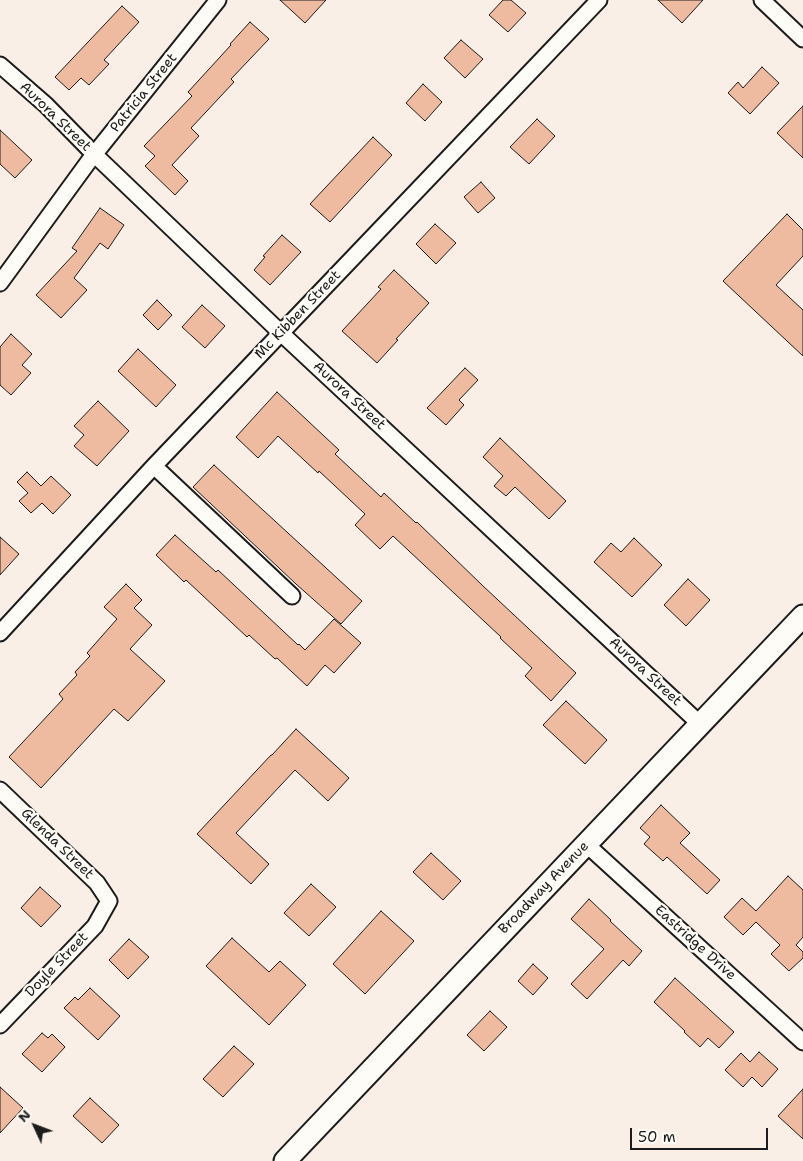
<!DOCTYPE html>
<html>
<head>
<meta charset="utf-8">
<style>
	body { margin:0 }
	#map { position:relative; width:803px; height:1161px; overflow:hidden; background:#faefe6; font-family:"Shantell Sans",sans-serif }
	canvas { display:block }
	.north { position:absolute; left:10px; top:1101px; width:50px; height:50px; -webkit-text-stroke:4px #fdfcf7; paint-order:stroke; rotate:313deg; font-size:14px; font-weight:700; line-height:20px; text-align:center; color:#1c1c1c }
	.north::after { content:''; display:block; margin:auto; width:18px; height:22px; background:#1c1c1c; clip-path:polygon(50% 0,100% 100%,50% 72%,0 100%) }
	.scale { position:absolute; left:630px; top:1128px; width:138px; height:22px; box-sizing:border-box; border:2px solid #1c1c1c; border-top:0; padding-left:6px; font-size:15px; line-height:18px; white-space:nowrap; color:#1c1c1c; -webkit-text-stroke:4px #fdfcf7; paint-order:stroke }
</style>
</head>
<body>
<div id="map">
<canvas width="803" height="1161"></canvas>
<div class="north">N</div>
<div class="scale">50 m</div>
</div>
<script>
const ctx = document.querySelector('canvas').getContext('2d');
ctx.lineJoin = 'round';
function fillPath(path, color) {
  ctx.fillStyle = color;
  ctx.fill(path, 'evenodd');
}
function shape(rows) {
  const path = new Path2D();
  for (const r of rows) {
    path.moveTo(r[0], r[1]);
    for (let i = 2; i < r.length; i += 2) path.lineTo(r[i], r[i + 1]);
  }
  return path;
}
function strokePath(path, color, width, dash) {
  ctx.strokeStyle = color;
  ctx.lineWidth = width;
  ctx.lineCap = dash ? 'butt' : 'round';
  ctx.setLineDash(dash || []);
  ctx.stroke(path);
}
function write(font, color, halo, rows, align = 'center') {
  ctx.font = font + ' "Shantell Sans",sans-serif';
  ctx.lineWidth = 4.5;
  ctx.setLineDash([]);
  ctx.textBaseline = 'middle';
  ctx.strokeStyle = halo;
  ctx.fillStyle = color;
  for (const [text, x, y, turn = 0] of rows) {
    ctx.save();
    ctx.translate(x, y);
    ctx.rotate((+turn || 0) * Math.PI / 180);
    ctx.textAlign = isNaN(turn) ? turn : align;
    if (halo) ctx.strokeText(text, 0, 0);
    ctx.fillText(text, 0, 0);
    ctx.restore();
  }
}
const building = shape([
	[280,0,326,0,305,23,280,0],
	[503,0,511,0,526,13,508,32,489,15,503,0],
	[658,0,703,0,682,23,658,0],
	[122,6,139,22,104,60,109,64,89,85,81,78,69,90,55,77,122,6],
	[250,22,269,39,231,79,234,82,191,128,199,136,172,165,188,181,175,195,145,166,155,156,144,146,192,96,188,92,231,45,230,44,250,22],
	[461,40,483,59,465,78,444,58,461,40],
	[762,67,779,83,750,114,728,93,738,82,743,88,762,67],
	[423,84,442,102,425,121,406,103,423,84],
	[803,106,803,158,777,133,803,106],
	[537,119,555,136,529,164,510,147,537,119],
	[0,130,32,160,15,178,0,164,0,130],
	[373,137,392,155,330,222,310,204,373,137],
	[481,182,495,198,478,213,464,197,481,182],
	[100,208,124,225,108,249,100,243,74,278,87,290,61,318,36,295,77,251,72,248,100,208],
	[787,214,803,230,803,256,776,285,803,310,803,356,723,281,787,214],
	[435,224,456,243,436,264,416,244,435,224],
	[282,235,301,252,270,285,254,270,265,257,263,256,282,235],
	[394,270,429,303,396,339,398,340,377,363,342,331,381,289,378,287,394,270],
	[157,300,172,315,158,330,143,315,157,300],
	[202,305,225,326,205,348,182,327,202,305],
	[11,334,32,354,22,365,31,373,11,395,0,385,0,347,11,334],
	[138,349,176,385,156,407,118,371,138,349],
	[465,368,478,380,459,400,464,405,446,425,427,408,465,368],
	[277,392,339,450,335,454,381,497,384,493,416,523,417,522,482,585,576,673,551,701,525,676,532,668,500,638,501,637,393,536,380,549,355,525,365,514,319,471,318,473,278,436,258,458,236,437,277,392],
	[98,401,129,431,97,466,74,446,84,435,74,426,98,401],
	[500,438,566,501,549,519,515,487,506,496,494,486,503,476,483,457,500,438],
	[214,465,362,601,341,624,296,584,193,487,214,465],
	[27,472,41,486,51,476,71,495,53,514,42,503,31,513,19,501,28,493,17,482,27,472],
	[175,535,216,572,218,570,298,645,299,644,305,650,334,619,361,643,334,673,325,665,307,686,277,658,275,659,249,635,247,637,186,580,184,582,156,555,175,535],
	[0,537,19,554,0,575,0,537],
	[634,538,662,565,632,597,594,562,611,543,621,552,634,538],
	[688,579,710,600,686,626,664,605,688,579],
	[126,584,142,600,134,608,152,625,130,649,165,681,128,721,114,709,41,788,9,757,63,699,59,694,77,675,75,672,90,656,87,653,117,619,104,607,126,584],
	[566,701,607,740,585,764,543,725,566,701],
	[296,729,349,778,328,801,295,770,236,833,269,864,251,884,197,834,271,755,272,755,296,729],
	[661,805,690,833,680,843,720,880,707,894,667,857,663,861,644,844,650,837,640,828,661,805],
	[431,853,461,881,443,900,413,872,431,853],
	[788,876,803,890,803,937,796,945,803,952,803,958,789,971,771,954,780,945,756,922,743,935,724,917,742,898,756,911,788,876],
	[311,884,336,907,309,936,284,913,311,884],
	[40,887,61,906,41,927,21,908,40,887],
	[589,899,611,920,610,921,642,951,629,966,623,960,587,999,571,984,604,949,571,919,589,899],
	[381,911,414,941,365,994,333,964,381,911],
	[232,938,269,972,280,961,306,985,269,1025,206,966,232,938],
	[129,939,149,957,128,979,109,960,129,939],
	[533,964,548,978,533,995,518,981,533,964],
	[675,978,734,1032,719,1048,708,1038,700,1047,684,1032,685,1031,654,1002,675,978],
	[90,988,120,1016,98,1040,64,1008,75,997,78,1000,90,988],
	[490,1011,507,1027,484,1051,467,1035,490,1011],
	[42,1033,48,1038,52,1034,65,1047,42,1072,22,1054,42,1033],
	[234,1046,254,1064,223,1097,203,1079,234,1046],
	[759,1052,778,1069,762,1087,752,1077,743,1087,725,1070,741,1053,750,1062,759,1052],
	[0,1087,23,1108,0,1133,0,1087],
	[803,1089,803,1139,778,1116,803,1089],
	[90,1098,119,1125,102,1143,73,1116,90,1098]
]);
fillPath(building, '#eebaa0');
strokePath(building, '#1c1c1c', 1);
const minor = shape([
	[762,0,803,39],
	[0,65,46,105,94,154,281,333,700,724],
	[0,283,89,161,218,0],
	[154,466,292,596],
	[0,633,154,466,599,0],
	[0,790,97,883,109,901,95,926,0,1025],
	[586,844,803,1042]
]);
const secondary = shape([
	[285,1161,803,616]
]);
strokePath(minor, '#1c1c1c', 19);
strokePath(secondary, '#1c1c1c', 25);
strokePath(minor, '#fdfcf7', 15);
strokePath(secondary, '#fdfcf7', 21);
write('14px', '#1c1c1c', '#fdfcf7', [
	["Patricia Street",144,93,-51],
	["Aurora Street",55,117,44],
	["Mc Kibben Street",298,315,-46],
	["Aurora Street",349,396,43],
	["Aurora Street",645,672,43],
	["Glenda Street",57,844,44],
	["Broadway Avenue",544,888,-46],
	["Eastridge Drive",695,943,42],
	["Doyle Street",57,965,-46]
]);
</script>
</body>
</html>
